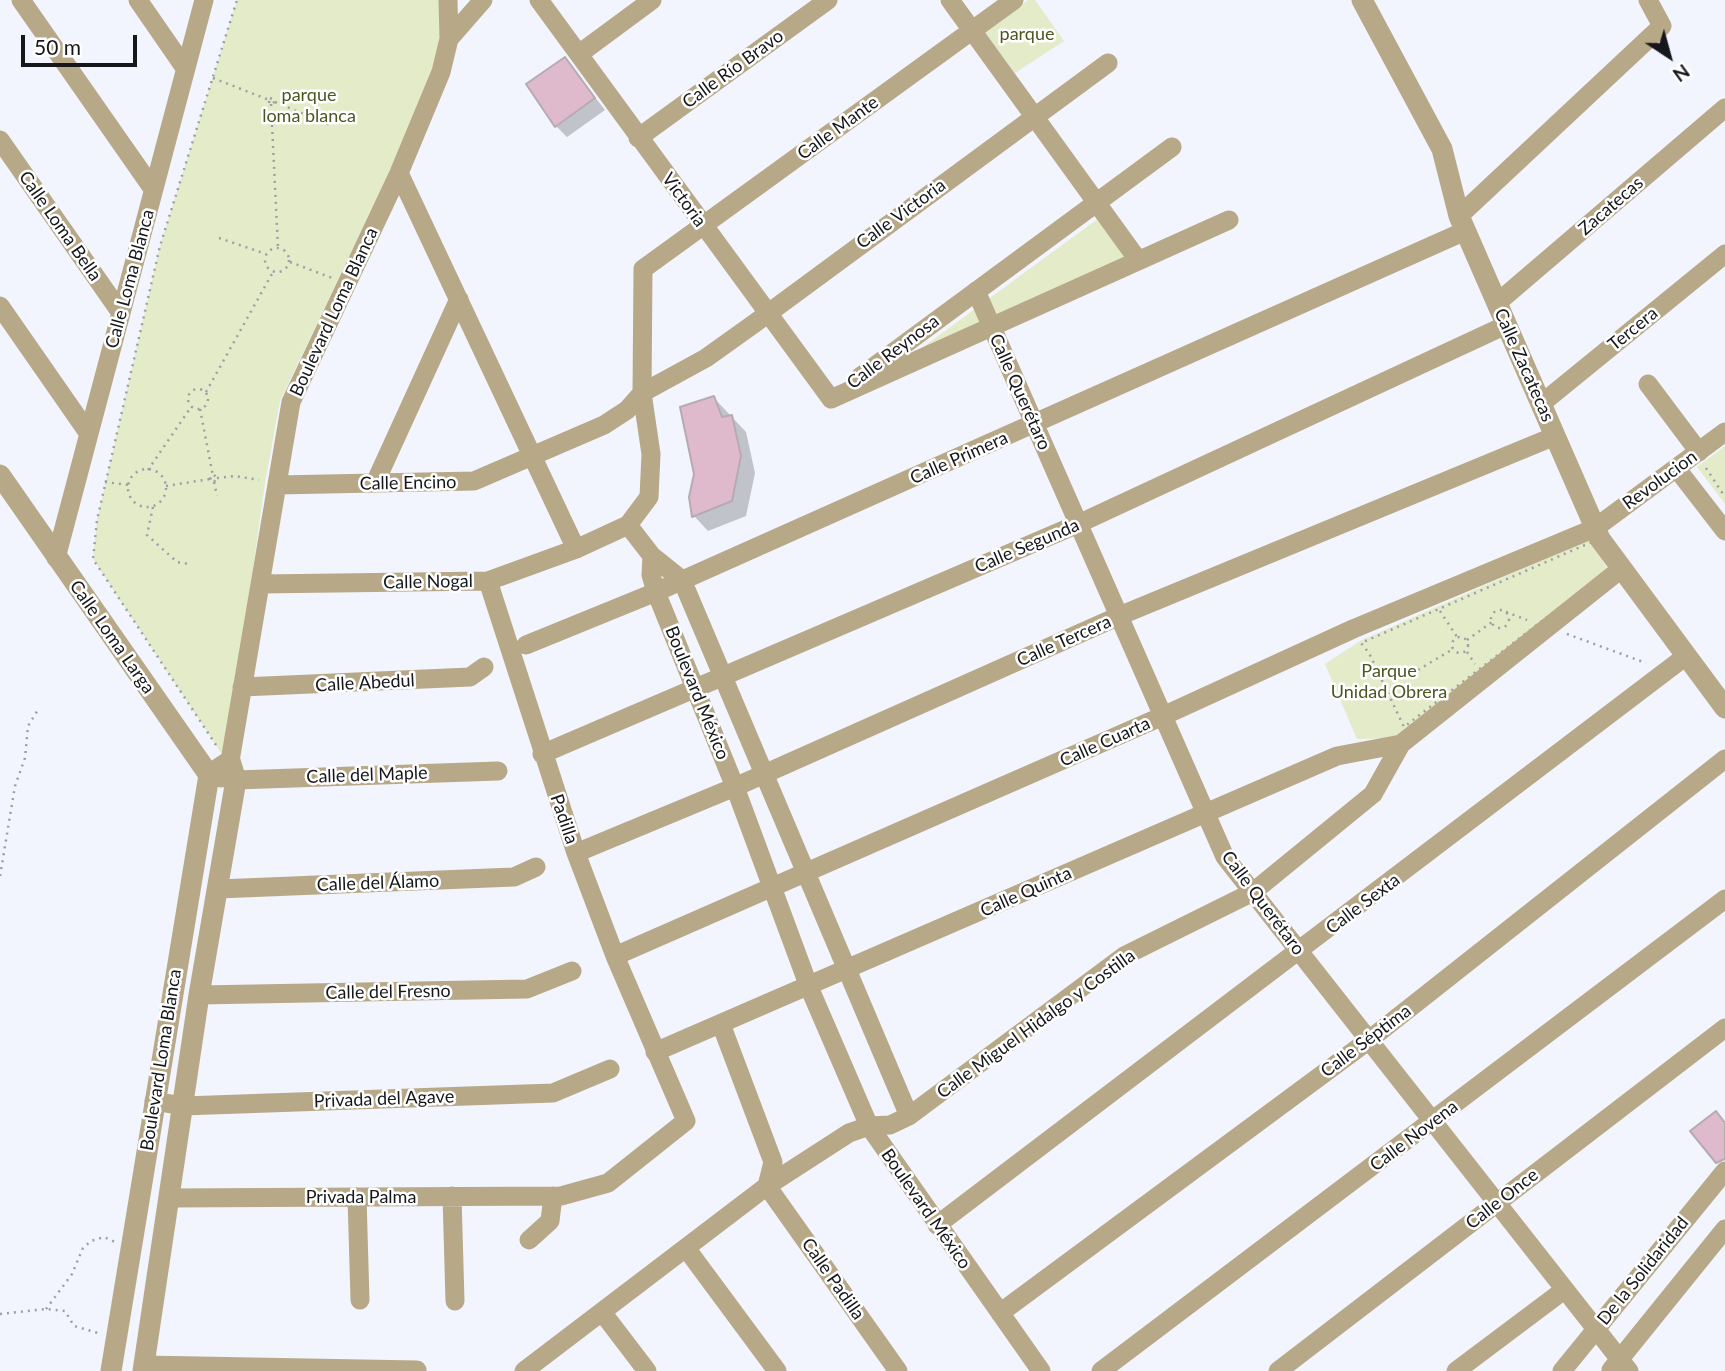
<!DOCTYPE html>
<html>
<head>
<meta charset="utf-8">
<style>
	body { margin:0 }
	#map { position:relative; width:1725px; height:1371px; overflow:hidden; background:#f2f4fe; font-family:Lato,sans-serif }
	canvas { display:block }
	.north { position:absolute; left:1634px; top:21px; width:70px; height:70px; -webkit-text-stroke:5px #fff; paint-order:stroke; rotate:144deg; font-size:19px; font-weight:700; line-height:28px; text-align:center; color:#15171b }
	.north::after { content:''; display:block; margin:auto; width:24px; height:32px; background:#15171b; clip-path:polygon(50% 0,100% 100%,50% 72%,0 100%) }
	.scale { position:absolute; left:21px; top:35px; width:116px; height:32px; box-sizing:border-box; border:4px solid #15171b; border-top:0; padding-left:9px; font-size:21px; line-height:24px; white-space:nowrap; color:#15171b; -webkit-text-stroke:5px #fff; paint-order:stroke }
</style>
</head>
<body>
<div id="map">
<canvas width="1725" height="1371"></canvas>
<div class="north">N</div>
<div class="scale">50 m</div>
</div>
<script>
const ctx = document.querySelector('canvas').getContext('2d');
ctx.lineJoin = 'round';
function fillPath(path, color) {
  ctx.fillStyle = color;
  ctx.fill(path, 'evenodd');
}
function shape(rows) {
  const path = new Path2D();
  for (const r of rows) {
    if (r.length === 3) {
      path.moveTo(r[0] + r[2], r[1]);
      path.arc(r[0], r[1], r[2], 0, 2 * Math.PI);
      continue;
    }
    path.moveTo(r[0], r[1]);
    for (let i = 2; i < r.length; i += 2) path.lineTo(r[i], r[i + 1]);
  }
  return path;
}
function strokePath(path, color, width, dash) {
  ctx.strokeStyle = color;
  ctx.lineWidth = width;
  ctx.lineCap = dash ? 'butt' : 'round';
  ctx.setLineDash(dash || []);
  ctx.stroke(path);
}
function write(font, color, halo, rows, align = 'center') {
  ctx.font = font + ' Lato,sans-serif';
  ctx.lineWidth = 5;
  ctx.setLineDash([]);
  ctx.textBaseline = 'middle';
  ctx.strokeStyle = halo;
  ctx.fillStyle = color;
  for (const [text, x, y, turn = 0] of rows) {
    ctx.save();
    ctx.translate(x, y);
    ctx.rotate((+turn || 0) * Math.PI / 180);
    ctx.textAlign = isNaN(turn) ? turn : align;
    if (halo) ctx.strokeText(text, 0, 0);
    ctx.fillText(text, 0, 0);
    ctx.restore();
  }
}
fillPath(shape([
	[237,0,439,0,442,37,432,82,280,401,265,483,228,746,221,753,93,559,97,520,160,246],
	[1028,0,1035,0,1064,41,1015,73,985,32],
	[1099,218,1127,259,900,364],
	[1725,446,1725,504,1697,467],
	[1589,539,1610,573,1396,738,1357,739,1325,664,1360,641]
]), '#e3ebc9');
fillPath(shape([
	[565,59,605,110,567,137,556,126],
	[714,398,746,432,755,473,746,516,708,531,694,516]
]), '#0003');
const building = shape([
	[565,57,595,98,555,127,526,84,565,57],
	[714,396,722,417,732,415,741,456,732,501,692,517,689,497,694,474,680,407,714,396],
	[1716,1111,1725,1123,1725,1159,1716,1163,1690,1131,1716,1111]
]);
fillPath(building, '#debacc');
strokePath(building, '#b7abb1', 2);
strokePath(shape([
	[213,78,269,100],
	[270,98,275,100,273,104,269,103,270,98],
	[275,102,330,125],
	[271,104,278,248],
	[219,238,266,254],
	[277,260,12],
	[290,262,332,278],
	[198,399,10],
	[206,392,273,272],
	[200,409,213,476],
	[1706,468,1725,497],
	[147,488,19],
	[148,470,191,407],
	[214,475,217,478,214,482,210,479,214,475],
	[217,478,235,476,259,480],
	[105,482,129,485],
	[214,482,217,496],
	[166,486,210,479],
	[153,507,147,535,177,562,189,564],
	[1594,541,1611,568,1404,727,1369,653,1361,643,1594,541],
	[1500,619,9],
	[1440,611,1457,637],
	[1506,612,1527,620],
	[1567,634,1646,663],
	[1460,645,8],
	[1467,640,1492,622],
	[1467,652,1475,664],
	[1418,670,1453,649],
	[216,745,93,559,97,520,160,246,237,0],
	[0,876,15,786,25,758,28,726,39,708],
	[46,1309,72,1274,83,1248,91,1241,104,1237,115,1242],
	[0,1314,46,1309,65,1311,74,1326,98,1333]
]), '#9d9fa7', 2.5, [2, 5]);
strokePath(shape([
	[21,0,153,189],
	[138,0,185,68],
	[539,0,831,399],
	[950,0,1138,260],
	[449,39,483,0],
	[579,54,652,0],
	[638,138,828,0],
	[0,140,121,313],
	[399,173,576,549],
	[1459,216,1662,26,1648,0],
	[976,291,1225,857,1629,1371],
	[1497,303,1725,108],
	[0,306,89,434],
	[860,377,1172,147],
	[1648,384,1699,452],
	[831,399,1229,220],
	[1541,404,1725,254],
	[1677,469,1725,531],
	[375,483,459,299],
	[277,485,474,481,604,425,627,410,642,393,706,358,755,323,1108,63],
	[652,556,651,575,656,592,735,787,809,987,869,1126,1041,1371],
	[56,558,204,0],
	[260,584,488,581,576,549,628,525],
	[526,645,656,592,1465,231],
	[242,687,470,677,484,667],
	[542,754,1078,524,1506,325],
	[230,761,291,402,399,173,441,72,449,39,448,0],
	[236,780,498,771],
	[576,853,735,787,1119,616,1555,436],
	[218,889,514,877,536,867],
	[615,956,1163,716,1353,629,1595,528,1725,432],
	[199,995,527,989,572,971],
	[721,1024,773,1162,767,1186,898,1371],
	[655,1052,1337,756,1401,744],
	[154,1101,183,1106,553,1093,610,1069],
	[909,1116,682,580,652,556,628,525,649,497,651,454,642,393,643,269,1014,0],
	[452,1196,455,1301],
	[357,1197,360,1300],
	[169,1198,561,1196,608,1183,686,1121,615,956,576,853,488,581],
	[937,1225,1686,656],
	[529,1240,550,1221,553,1196],
	[686,1248,777,1371],
	[602,1312,647,1371],
	[1000,1313,1369,1040,1725,759],
	[144,1365,417,1370],
	[1611,1370,1725,1229],
	[524,1371,767,1186,849,1133,869,1126,890,1125,909,1116,1124,956,1253,892,1373,794,1401,744,1621,569],
	[1101,1371,1725,899],
	[1278,1371,1725,1028],
	[1456,1371,1564,1290],
	[1562,1371,1725,1171]
]), '#b7a887', 19);
strokePath(shape([
	[1362,0,1442,149,1459,216,1600,539,1725,708],
	[0,475,209,775,221,777],
	[111,1371,209,775,230,761,236,780,199,995,143,1371]
]), '#b7a887', 21);
write('18px', '#4d5621', '#fff', [
	["parque",1027,34],
	["parque",309,95],
	["loma blanca",309,116],
	["Parque",1389,671],
	["Unidad Obrera",1389,692]
]);
write('18px', '#15171b', '#fff', [
	["Calle Río Bravo",733,69,-36],
	["Calle Mante",838,128,-36],
	["Victoria",684,200,54],
	["Zacatecas",1611,206,-41],
	["Calle Victoria",901,214,-36],
	["Calle Loma Bella",60,226,55],
	["Calle Loma Blanca",130,279,-75],
	["Boulevard Loma Blanca",334,312,-65],
	["Tercera",1633,329,-39],
	["Calle Reynosa",893,352,-37],
	["Calle Zacatecas",1524,365,66],
	["Calle Querétaro",1020,392,66],
	["Calle Primera",959,458,-24],
	["Revolucion",1660,480,-36],
	["Calle Encino",408,483,-1],
	["Calle Segunda",1027,546,-23],
	["Calle Nogal",428,582,-1],
	["Calle Loma Larga",112,637,55],
	["Calle Tercera",1064,641,-24],
	["Calle Abedul",365,683,-3],
	["Boulevard México",697,693,68],
	["Calle Cuarta",1105,742,-24],
	["Calle del Maple",367,775,-2],
	["Padilla",564,819,71],
	["Calle del Álamo",378,883,-2],
	["Calle Quinta",1026,892,-24],
	["Calle Querétaro",1263,903,53],
	["Calle Sexta",1363,904,-37],
	["Calle del Fresno",388,992,-1],
	["Calle Miguel Hidalgo y Costilla",1036,1024,-36],
	["Calle Séptima",1366,1041,-37],
	["Boulevard Loma Blanca",161,1060,-81],
	["Privada del Agave",384,1099,-2],
	["Calle Novena",1414,1136,-37],
	["Privada Palma",361,1197],
	["Calle Once",1502,1199,-38],
	["Boulevard México",926,1209,55],
	["De la Solidaridad",1643,1271,-51],
	["Calle Padilla",833,1279,55]
]);
</script>
</body>
</html>
